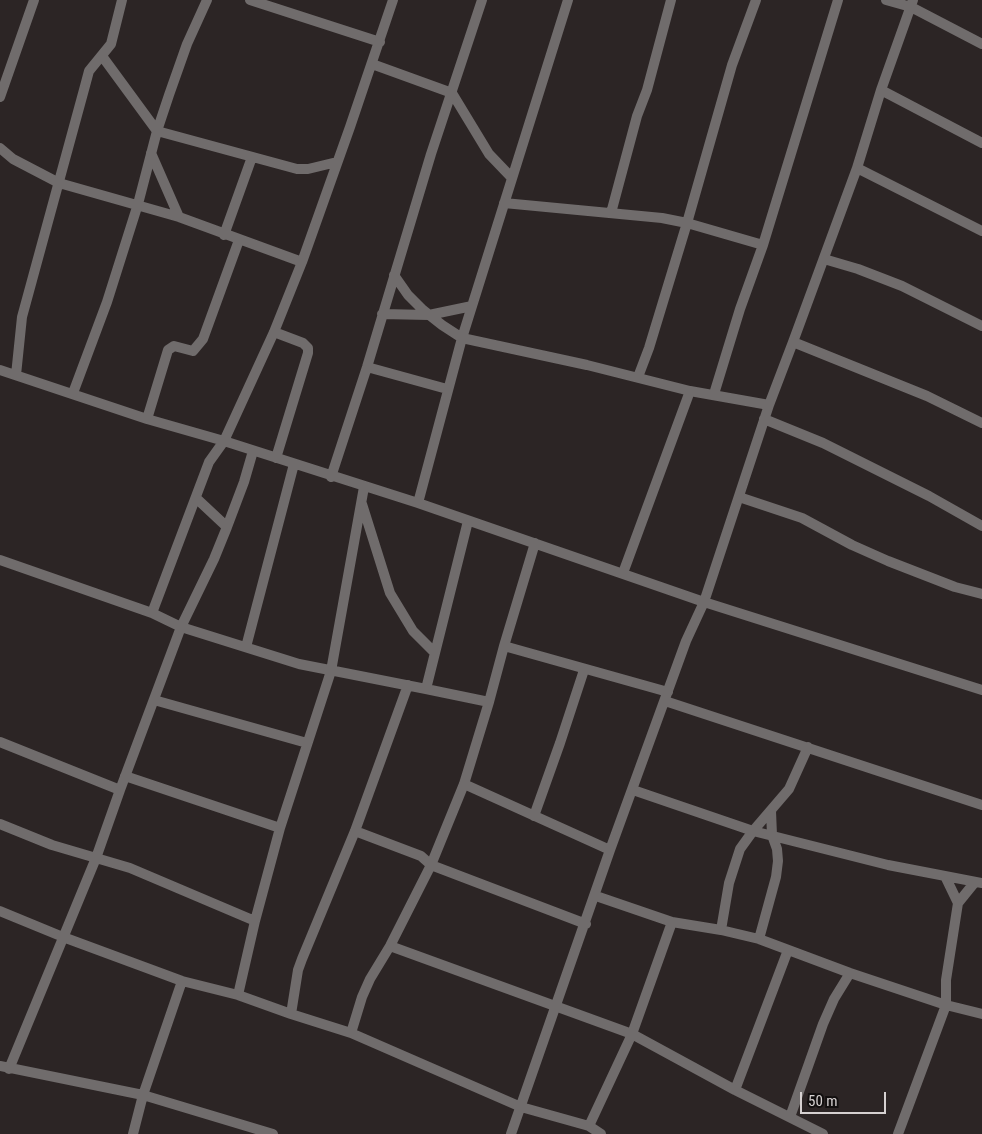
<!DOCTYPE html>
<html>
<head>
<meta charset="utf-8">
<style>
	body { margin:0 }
	#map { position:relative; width:982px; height:1134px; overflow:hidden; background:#2c2525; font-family:"Roboto Condensed",sans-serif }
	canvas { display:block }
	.scale { position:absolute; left:800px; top:1092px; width:86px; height:22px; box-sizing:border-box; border:2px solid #d6d1d1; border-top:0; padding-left:6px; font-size:15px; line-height:18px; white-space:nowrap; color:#d6d1d1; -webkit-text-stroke:4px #120f0f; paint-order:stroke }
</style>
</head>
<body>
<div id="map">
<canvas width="982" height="1134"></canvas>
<div class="scale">50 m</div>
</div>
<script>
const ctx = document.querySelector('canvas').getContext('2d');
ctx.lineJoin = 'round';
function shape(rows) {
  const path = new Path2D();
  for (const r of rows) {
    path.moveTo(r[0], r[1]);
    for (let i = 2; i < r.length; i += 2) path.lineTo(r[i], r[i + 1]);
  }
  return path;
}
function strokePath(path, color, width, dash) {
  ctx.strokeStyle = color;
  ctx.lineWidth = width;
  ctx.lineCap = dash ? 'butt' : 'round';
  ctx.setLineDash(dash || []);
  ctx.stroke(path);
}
strokePath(shape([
	[250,0,380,42],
	[886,0,911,7,982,44],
	[102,56,157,131,297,169,308,169,337,162],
	[372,64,452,93,489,154,512,178],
	[881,90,982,143],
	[0,97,34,0],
	[0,148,13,159,59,183,179,217,302,262],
	[151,153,179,217],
	[857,168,982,231],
	[504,203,662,218,687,223,763,245],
	[611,213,637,116,647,90,671,0],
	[224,235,252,157],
	[824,259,858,269,902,286,982,326],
	[394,275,408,295,423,310,442,325,462,338,587,365,690,391,769,405],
	[382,314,429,315,472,306],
	[274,332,303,343,308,348,308,353,276,458],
	[793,342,927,396,982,423],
	[367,367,447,389],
	[0,370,147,419,224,441,418,503,704,602,982,690],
	[16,375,22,317,85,86,89,71,111,44,122,0],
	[638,377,649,348,687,223,732,65,756,0],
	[73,393,107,302,138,204,157,131,169,95,187,44,207,0],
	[714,394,740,309,763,245,838,0],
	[147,419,168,350,174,346,193,351,203,339,239,240],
	[764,419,823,443,929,496,982,526],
	[331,477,367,367,431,154,482,0],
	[739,497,802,518,852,545,888,561,955,587,982,594],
	[196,498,227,527],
	[418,503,462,338,568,0],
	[362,504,390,593,413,631,435,653],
	[0,560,152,613,181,627,299,664,426,689],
	[623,573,690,391],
	[152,613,209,462,224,441,274,332,302,262,350,127,393,0],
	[504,646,668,692],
	[246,647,294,464],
	[154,700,307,743],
	[665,701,982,805],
	[489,702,504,646,535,543],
	[0,742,120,790,181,627,214,559,227,527,244,482,253,451],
	[125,776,280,828],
	[464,784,610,850],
	[633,790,753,831,888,865,982,883],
	[534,816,560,743,584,670],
	[0,824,52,845,130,868,255,921],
	[355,831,421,856,431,865,586,924],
	[945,876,958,903],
	[596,896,672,922,721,930,759,939,850,973,946,1005,982,1014],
	[0,911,63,937,182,981,238,995,291,1014,351,1033,521,1107,589,1126,601,1134],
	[721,930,729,883,740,849,753,831,789,789,808,747],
	[759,939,776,877,778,861,777,849,772,835,771,811],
	[390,946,632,1034,735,1090,823,1134],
	[238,995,255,921,280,828,331,671,364,487],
	[291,1014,298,970,302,959,355,831,408,685],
	[351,1033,362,997,370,979,390,946,431,865,464,784,489,702,426,689,468,521],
	[0,1066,143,1095,273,1134],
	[9,1069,96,858,120,790],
	[735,1090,788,950],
	[790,1117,823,1024,834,999,850,973],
	[589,1126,632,1034,672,922],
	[133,1134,143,1095,182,981],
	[511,1134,610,850,686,641,704,602,769,405,793,342,857,168,881,90,913,0],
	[898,1134,946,1005,946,980,958,903,975,882]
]), '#706c6c', 10);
</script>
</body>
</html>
